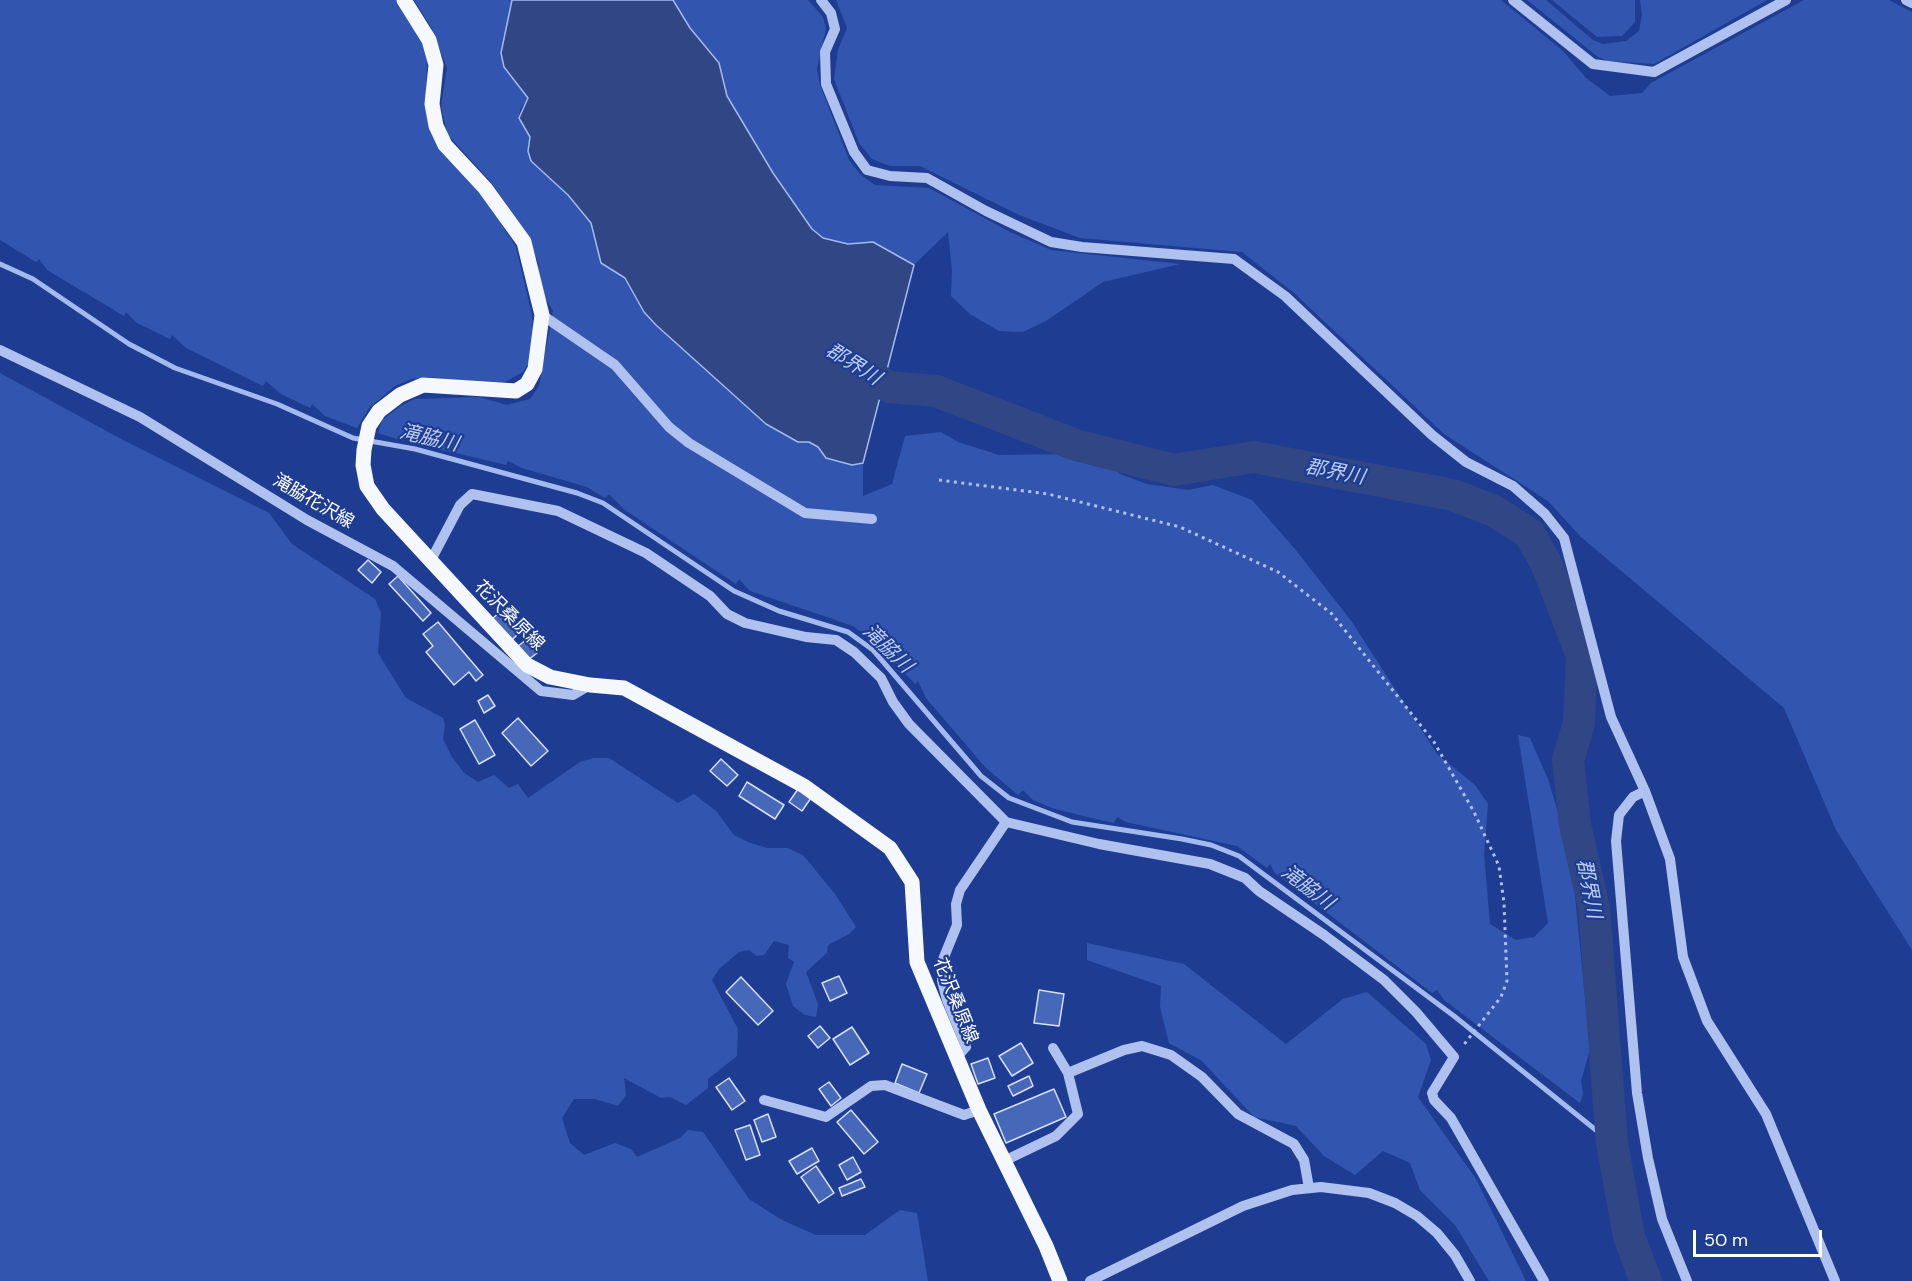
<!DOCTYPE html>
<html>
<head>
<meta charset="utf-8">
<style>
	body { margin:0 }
	#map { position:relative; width:1912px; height:1281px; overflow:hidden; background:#1e3d92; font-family:"DM Sans",sans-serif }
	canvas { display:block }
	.scale { position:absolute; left:1693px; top:1230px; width:129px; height:27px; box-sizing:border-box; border:3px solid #fff; border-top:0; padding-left:8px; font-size:18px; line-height:21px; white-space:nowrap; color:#fff; -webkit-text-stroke:4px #1e3d92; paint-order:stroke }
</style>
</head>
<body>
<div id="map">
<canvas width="1912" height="1281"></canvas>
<div class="scale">50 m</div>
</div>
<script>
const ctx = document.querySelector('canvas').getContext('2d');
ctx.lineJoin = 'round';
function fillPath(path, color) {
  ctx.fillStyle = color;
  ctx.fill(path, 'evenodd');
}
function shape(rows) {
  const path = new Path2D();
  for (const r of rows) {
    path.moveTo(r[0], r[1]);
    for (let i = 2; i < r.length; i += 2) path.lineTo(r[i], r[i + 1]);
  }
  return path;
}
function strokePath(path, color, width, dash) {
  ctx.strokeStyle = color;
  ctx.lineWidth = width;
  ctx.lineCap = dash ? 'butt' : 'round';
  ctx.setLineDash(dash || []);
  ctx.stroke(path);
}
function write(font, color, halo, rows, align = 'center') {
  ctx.font = font + ' "DM Sans","Noto Sans JP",sans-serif';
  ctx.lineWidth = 4.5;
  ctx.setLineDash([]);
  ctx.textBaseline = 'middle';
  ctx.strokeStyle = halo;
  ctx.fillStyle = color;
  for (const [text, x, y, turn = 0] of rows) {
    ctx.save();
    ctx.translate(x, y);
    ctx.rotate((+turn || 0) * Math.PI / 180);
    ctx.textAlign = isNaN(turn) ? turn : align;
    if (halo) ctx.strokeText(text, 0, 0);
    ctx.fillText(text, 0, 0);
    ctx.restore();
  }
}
fillPath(shape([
	[0,0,396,0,420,35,427,54,426,108,430,132,441,152,484,197,516,247,532,315,533,345,530,361,523,372,505,382,485,383,427,377,412,379,395,386,369,408,357,428,325,416,312,404,310,408,281,394,266,381,263,386,186,348,172,335,170,339,137,323,126,312,124,316,47,270,39,259,36,262,0,240],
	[414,0,512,0,501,53,510,76,526,91,528,98,520,110,519,118,530,137,528,151,531,161,568,195,591,223,601,263,625,278,644,312,704,369,712,373,726,389,766,424,798,442,809,442,818,447,826,458,852,465,863,463,863,496,892,484,905,436,941,432,958,442,999,455,1077,454,1108,463,1120,474,1147,484,1188,490,1213,485,1252,500,1295,549,1352,622,1437,754,1475,785,1488,804,1484,854,1490,924,1516,940,1534,937,1548,923,1518,735,1530,738,1548,779,1571,855,1590,1049,1581,1081,1583,1094,1580,1103,1444,1000,1437,990,1432,993,1275,873,1270,864,1267,868,1237,846,1126,822,1117,817,1114,823,1087,817,1052,808,1033,800,1023,790,1018,795,985,767,926,698,918,681,915,684,878,644,853,626,750,591,739,579,736,584,625,510,609,494,605,498,587,487,522,468,508,461,506,465,426,446,407,436,403,441,378,433,382,420,402,405,415,399,479,397,507,405,530,399,539,386,553,311,541,291,538,262,527,234,491,182,447,134,441,106,447,68,431,27],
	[673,0,808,0,823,17,826,28,817,69,820,85,849,160,861,175,875,185,929,188,1010,232,1051,250,1180,264,1103,282,1046,321,1023,332,999,331,970,314,951,296,952,270,948,232,914,265,873,242,848,244,823,238,812,229,773,173,727,96,719,62,690,28],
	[836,0,1501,0,1563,51,1586,78,1610,96,1642,93,1651,83,1804,0,1889,0,1912,12,1912,950,1836,830,1784,708,1581,537,1548,501,1444,434,1294,293,1242,252,1080,238,1019,215,920,166,890,166,872,159,859,143,834,79,838,50,847,28],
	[1527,0,1546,0,1593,40,1603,44,1626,41,1639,31,1642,15,1640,0,1767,0,1654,64,1608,61,1598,57],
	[1552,0,1635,0,1635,22,1622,36,1597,37],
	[0,373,123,440,269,513,292,544,375,599,381,613,378,653,406,698,443,718,445,725,443,739,452,757,464,773,478,782,494,775,509,788,518,784,528,798,580,762,593,758,609,758,678,803,694,794,716,811,734,835,748,842,767,848,787,848,803,855,835,894,856,927,849,934,828,945,827,953,806,972,818,1004,816,1017,805,1015,793,1006,786,984,794,962,788,958,789,945,774,941,764,955,757,956,749,950,739,952,719,969,712,980,738,1029,737,1056,708,1079,708,1088,686,1105,670,1097,661,1098,624,1078,626,1095,618,1106,595,1099,574,1099,562,1118,570,1143,584,1155,615,1143,631,1149,637,1157,680,1138,688,1130,703,1132,749,1199,782,1220,816,1235,865,1235,900,1210,917,1213,928,1281,0,1281],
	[1087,943,1184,964,1286,1044,1343,999,1367,992,1426,1044,1431,1060,1418,1097,1476,1179,1526,1281,1489,1281,1455,1225,1420,1190,1410,1163,1383,1151,1355,1175,1324,1156,1296,1126,1254,1117,1202,1061,1169,1043,1160,1007,1161,986,1087,960]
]), '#3256af');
const water = shape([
	[512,0,673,0,690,28,719,63,727,96,773,173,812,229,823,238,848,244,873,242,914,265,863,463,852,465,826,458,818,447,809,442,798,442,766,424,656,325,644,312,625,278,601,263,591,223,568,195,531,161,528,151,530,137,519,118,528,98,504,67,501,53,512,0]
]);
fillPath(water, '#304685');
strokePath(water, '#a3baef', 1.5);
strokePath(shape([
	[0,264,33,279,129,344,175,368,277,404,353,438,415,449,577,493,603,503,734,591,779,611,848,632,873,650,981,776,1009,798,1072,822,1182,839,1211,845,1239,856,1454,1016,1612,1143]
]), '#a3baef', 5);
strokePath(shape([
	[847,361,889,387,936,391,1076,445,1174,470,1254,457,1453,495,1494,511,1529,533,1547,565,1582,656,1579,723,1568,760,1575,825,1594,907,1612,1143,1629,1237,1646,1281]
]), '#304685', 32);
const building = shape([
	[368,560,381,572,372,583,358,570,368,560],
	[398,576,431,613,423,621,389,584,398,576],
	[503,609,522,630,512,640,492,619,503,609],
	[438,622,483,675,476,681,469,672,454,685,426,652,433,646,423,634,438,622],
	[526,640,537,653,528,660,518,646,526,640],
	[488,695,495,706,484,713,478,701,488,695],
	[518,718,548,751,531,766,502,733,518,718],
	[475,720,495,755,479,764,460,729,475,720],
	[721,759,738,775,727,786,710,771,721,759],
	[747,782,784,805,775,819,739,796,747,782],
	[798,789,811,798,802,811,789,802,798,789],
	[839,976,847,993,830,1001,822,983,839,976],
	[741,977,773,1011,758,1025,726,992,741,977],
	[1039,990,1064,994,1059,1026,1034,1023,1039,990],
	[820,1026,830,1038,818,1048,808,1036,820,1026],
	[852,1027,869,1053,850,1065,833,1039,852,1027],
	[1021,1043,1033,1063,1012,1076,999,1056,1021,1043],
	[988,1058,995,1078,978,1084,971,1064,988,1058],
	[902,1064,927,1074,919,1093,895,1083,902,1064],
	[1029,1076,1033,1086,1013,1096,1008,1086,1029,1076],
	[729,1078,745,1101,732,1110,716,1087,729,1078],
	[829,1082,841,1098,831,1106,819,1089,829,1082],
	[1054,1089,1066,1117,1006,1143,994,1114,1054,1089],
	[851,1110,878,1142,864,1154,837,1122,851,1110],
	[768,1114,776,1137,762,1142,754,1120,768,1114],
	[750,1125,760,1155,746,1160,735,1130,750,1125],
	[812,1148,819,1161,797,1174,789,1161,812,1148],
	[853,1157,861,1172,847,1180,839,1165,853,1157],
	[816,1166,834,1193,819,1203,801,1177,816,1166],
	[861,1179,865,1187,842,1196,839,1188,861,1179]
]);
fillPath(building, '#4767b9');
strokePath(building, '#d5e0fa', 1.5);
strokePath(shape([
	[939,480,1048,494,1180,527,1278,572,1332,614,1434,742,1474,812,1499,866,1504,903,1507,981,1501,997,1462,1047]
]), '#afc1ee', 3, [3, 4.5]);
strokePath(shape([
	[821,0,831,13,835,29,825,52,826,84,854,152,867,170,890,176,927,178,986,211,1051,242,1082,247,1234,259,1285,296,1432,435,1466,462,1513,486,1545,514,1564,538,1611,717,1645,791,1670,859,1683,957,1707,1021,1766,1114,1835,1281],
	[1513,0,1593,64,1654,72,1786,0],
	[1906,0,1912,3],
	[542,315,615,365,669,427,689,443,805,513,872,519],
	[0,350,140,417,307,520,393,566,541,691,573,695,590,685],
	[430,562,460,505,472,494,558,511,646,553,710,596,727,614,745,623,806,637,836,640,854,652,881,678,893,702,909,724,1006,822,960,890,956,904,957,925,942,962,942,981,947,1000,966,1047,956,1058],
	[1645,791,1633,797,1619,815,1616,841,1637,1093,1648,1158,1662,1219,1687,1281],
	[1006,822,1099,844,1210,864,1245,878,1259,891,1324,935,1384,980,1416,1012,1454,1057,1432,1093,1434,1100,1451,1118,1544,1281],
	[1068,1073,1124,1050,1142,1046,1171,1055,1202,1077,1238,1114,1294,1144,1304,1160,1309,1188],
	[764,1100,826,1117,871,1086,885,1085,964,1115,979,1110],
	[1004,1161,1056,1136,1078,1114,1068,1073,1053,1048],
	[1090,1281,1243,1206,1292,1190,1321,1187,1369,1193,1395,1203,1417,1216,1437,1233,1455,1255,1470,1281]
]), '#afc1ee', 10);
strokePath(shape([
	[404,0,429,40,436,65,432,104,436,126,445,145,485,188,524,242,542,315,535,369,527,384,516,391,423,385,400,395,379,411,369,426,364,450,363,465,367,486,383,509,527,665,550,677,590,685,624,688,804,786,890,848,912,882,917,962,979,1110,1046,1246,1060,1281]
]), '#f6f8ff', 15);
write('18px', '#fff', '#1e3d92', [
	["滝脇花沢線",313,502,30],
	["花沢桑原線",509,616,45],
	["花沢桑原線",955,1001,68]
]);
write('italic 20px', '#bbccf5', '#1e3d92', [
	["郡界川",853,365,32],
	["滝脇川",429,439,13],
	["郡界川",1335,473,11],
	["滝脇川",887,649,44],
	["滝脇川",1307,888,37],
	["郡界川",1588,889,79]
]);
</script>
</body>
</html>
